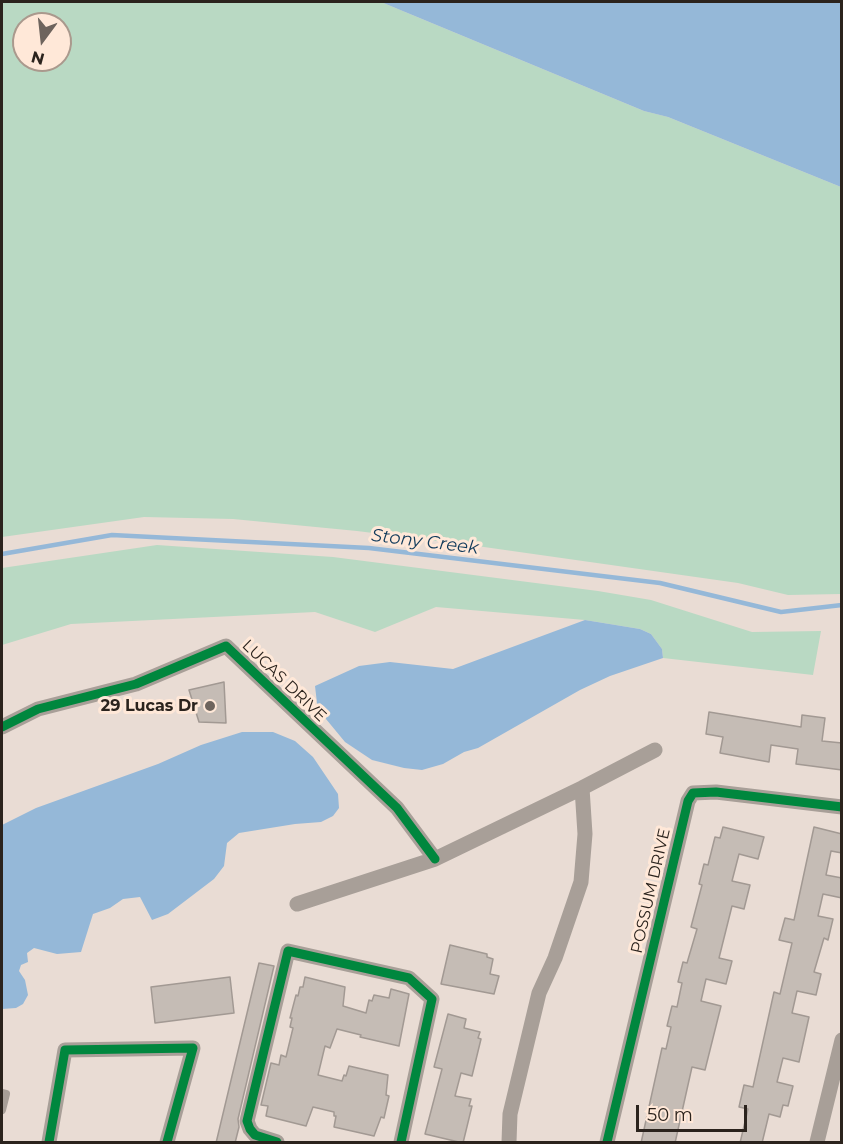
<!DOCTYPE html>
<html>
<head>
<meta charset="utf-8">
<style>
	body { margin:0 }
	#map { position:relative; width:843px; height:1144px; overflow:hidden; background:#e9dcd4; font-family:Montserrat,sans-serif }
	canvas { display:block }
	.frame { position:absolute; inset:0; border:3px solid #2b231d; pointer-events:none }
	.north { position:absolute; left:12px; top:12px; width:60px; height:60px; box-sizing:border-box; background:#ffe8d8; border:2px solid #aa998d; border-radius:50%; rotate:195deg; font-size:16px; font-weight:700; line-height:24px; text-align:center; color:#2b231d }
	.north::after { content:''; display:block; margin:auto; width:21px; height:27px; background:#6e645d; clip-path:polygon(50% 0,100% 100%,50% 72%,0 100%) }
	.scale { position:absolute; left:636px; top:1105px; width:111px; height:27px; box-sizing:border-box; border:3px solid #2b231d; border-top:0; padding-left:8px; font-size:18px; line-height:21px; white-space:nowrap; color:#2b231d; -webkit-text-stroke:4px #ffe8d8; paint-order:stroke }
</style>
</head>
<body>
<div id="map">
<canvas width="843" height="1144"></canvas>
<div class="frame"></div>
<div class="north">N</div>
<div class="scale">50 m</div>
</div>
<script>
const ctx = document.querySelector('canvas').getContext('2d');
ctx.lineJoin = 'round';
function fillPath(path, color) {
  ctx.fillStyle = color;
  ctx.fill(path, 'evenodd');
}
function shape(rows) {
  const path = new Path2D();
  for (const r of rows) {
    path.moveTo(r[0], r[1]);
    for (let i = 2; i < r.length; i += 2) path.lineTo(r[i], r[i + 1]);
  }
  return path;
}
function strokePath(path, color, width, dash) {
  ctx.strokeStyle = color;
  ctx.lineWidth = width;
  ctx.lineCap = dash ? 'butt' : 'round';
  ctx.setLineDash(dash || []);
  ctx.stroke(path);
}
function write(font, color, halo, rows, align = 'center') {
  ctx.font = font + ' Montserrat,sans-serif';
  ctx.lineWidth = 6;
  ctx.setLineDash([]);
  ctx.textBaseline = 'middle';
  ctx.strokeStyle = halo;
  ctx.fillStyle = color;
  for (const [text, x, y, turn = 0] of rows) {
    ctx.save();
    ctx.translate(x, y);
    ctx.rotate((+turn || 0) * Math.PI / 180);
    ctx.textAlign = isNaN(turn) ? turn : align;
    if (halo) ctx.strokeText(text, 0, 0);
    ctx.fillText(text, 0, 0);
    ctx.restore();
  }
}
fillPath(shape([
	[2,2,381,2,644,111,668,117,841,187,841,594,788,595,738,583,477,546,357,531,233,519,144,517,2,537],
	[24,24,60,24,60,60,24,60],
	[157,545,333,557,598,591,651,600,752,632,821,631,813,675,663,658,662,649,651,634,640,629,585,620,436,607,375,632,315,612,71,624,2,645,2,568]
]), '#b9d9c3');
fillPath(shape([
	[381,2,841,2,841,187,668,117,644,111],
	[585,620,640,629,651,634,662,649,663,658,610,676,580,690,478,748,464,752,443,764,422,770,404,768,372,760,345,742,326,719,317,703,315,686,359,666,390,662,453,669],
	[242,732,273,732,295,741,313,757,338,794,339,808,333,816,321,822,295,824,239,833,227,843,224,866,214,879,168,914,152,920,140,897,123,899,110,908,93,914,81,952,57,954,34,948,27,953,28,962,21,965,19,971,25,980,28,995,23,1004,16,1008,2,1009,2,825,36,808,158,764,201,745]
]), '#95b8d8');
strokePath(shape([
	[2,554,112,535,369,548,660,583,781,612,842,605]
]), '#95b8d8', 4.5);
const building = shape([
	[224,682,226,723,199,722,189,690,224,682],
	[709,712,801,727,802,715,825,718,822,741,842,743,842,770,796,764,798,749,771,745,769,762,720,753,723,737,706,734,709,712],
	[723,827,764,837,758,859,739,854,732,881,750,885,744,909,732,906,719,958,732,961,726,984,706,979,701,1001,721,1006,705,1070,692,1067,675,1143,641,1143,662,1048,666,1049,671,1027,667,1026,672,1006,677,1007,682,983,678,982,683,962,687,963,697,929,691,927,702,885,699,884,704,864,708,865,715,837,720,838,723,827],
	[814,827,842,834,842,853,831,851,826,875,842,878,842,898,823,894,818,916,833,919,828,940,824,938,814,972,821,974,816,995,797,991,792,1013,809,1017,799,1062,783,1058,777,1082,793,1086,788,1106,783,1105,780,1117,769,1114,762,1143,740,1143,748,1109,739,1107,744,1085,753,1087,774,992,780,994,792,943,779,940,785,918,794,920,814,827],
	[450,945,487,954,487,957,493,959,490,974,499,976,494,994,441,984,450,945],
	[259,963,274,966,238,1119,239,1127,235,1143,216,1143,259,963],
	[230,977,234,1013,155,1023,151,987,230,977],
	[305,977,345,987,343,1006,366,1013,369,1000,372,1001,374,995,389,998,391,989,409,994,399,1046,360,1037,361,1035,337,1029,330,1048,325,1046,318,1075,342,1081,344,1075,346,1076,349,1066,388,1075,386,1095,389,1096,384,1118,381,1117,374,1136,334,1127,336,1116,334,1116,334,1112,313,1107,306,1126,266,1116,268,1106,261,1105,271,1063,279,1065,281,1055,286,1057,293,1028,290,1027,292,1018,290,1018,296,995,298,996,300,987,303,987,305,977],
	[448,1014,466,1019,464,1028,480,1032,478,1038,481,1039,472,1076,461,1073,455,1096,471,1099,469,1106,472,1106,463,1143,425,1134,442,1069,434,1067,448,1014]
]);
fillPath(building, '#c5bcb5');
strokePath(building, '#a29993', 1.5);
strokePath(shape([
	[2,1093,6,1094,2,1110]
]), '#a89f98', 8);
strokePath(shape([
	[2,727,38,709,136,684,226,646,397,808,435,859],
	[297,904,435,859,582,788,655,750],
	[49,1142,65,1050,193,1048,167,1142],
	[277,1142,255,1135,250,1129,247,1121,288,951,409,978,432,999,401,1142],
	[509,1142,510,1114,539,993,555,958,581,882,585,834,582,788],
	[607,1142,688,801,693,793,716,792,842,807],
	[817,1142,842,1040]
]), '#a89f98', 15);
strokePath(shape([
	[2,727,38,709,136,684,226,646,397,808,435,859],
	[49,1142,65,1050,193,1048,167,1142],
	[277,1142,255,1135,250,1129,247,1121,288,951,409,978,432,999,401,1142],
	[607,1142,688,801,693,793,716,792,842,807]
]), '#00873e', 9);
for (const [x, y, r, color] of [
	[210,706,6,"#6e645d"]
]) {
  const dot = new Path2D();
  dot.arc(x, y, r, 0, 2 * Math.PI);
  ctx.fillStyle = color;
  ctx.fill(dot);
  strokePath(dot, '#ffe8d8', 2);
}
write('16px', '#2b231d', '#ffe8d8', [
	["LUCAS DRIVE",284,681,44],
	["POSSUM DRIVE",651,891,-77]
]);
write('bold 16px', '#2b231d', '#ffe8d8', [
	["29 Lucas Dr",198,706]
], 'right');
write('italic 18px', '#0f395a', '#ffe8d8', [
	["Stony Creek",425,542,7]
]);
</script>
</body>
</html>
